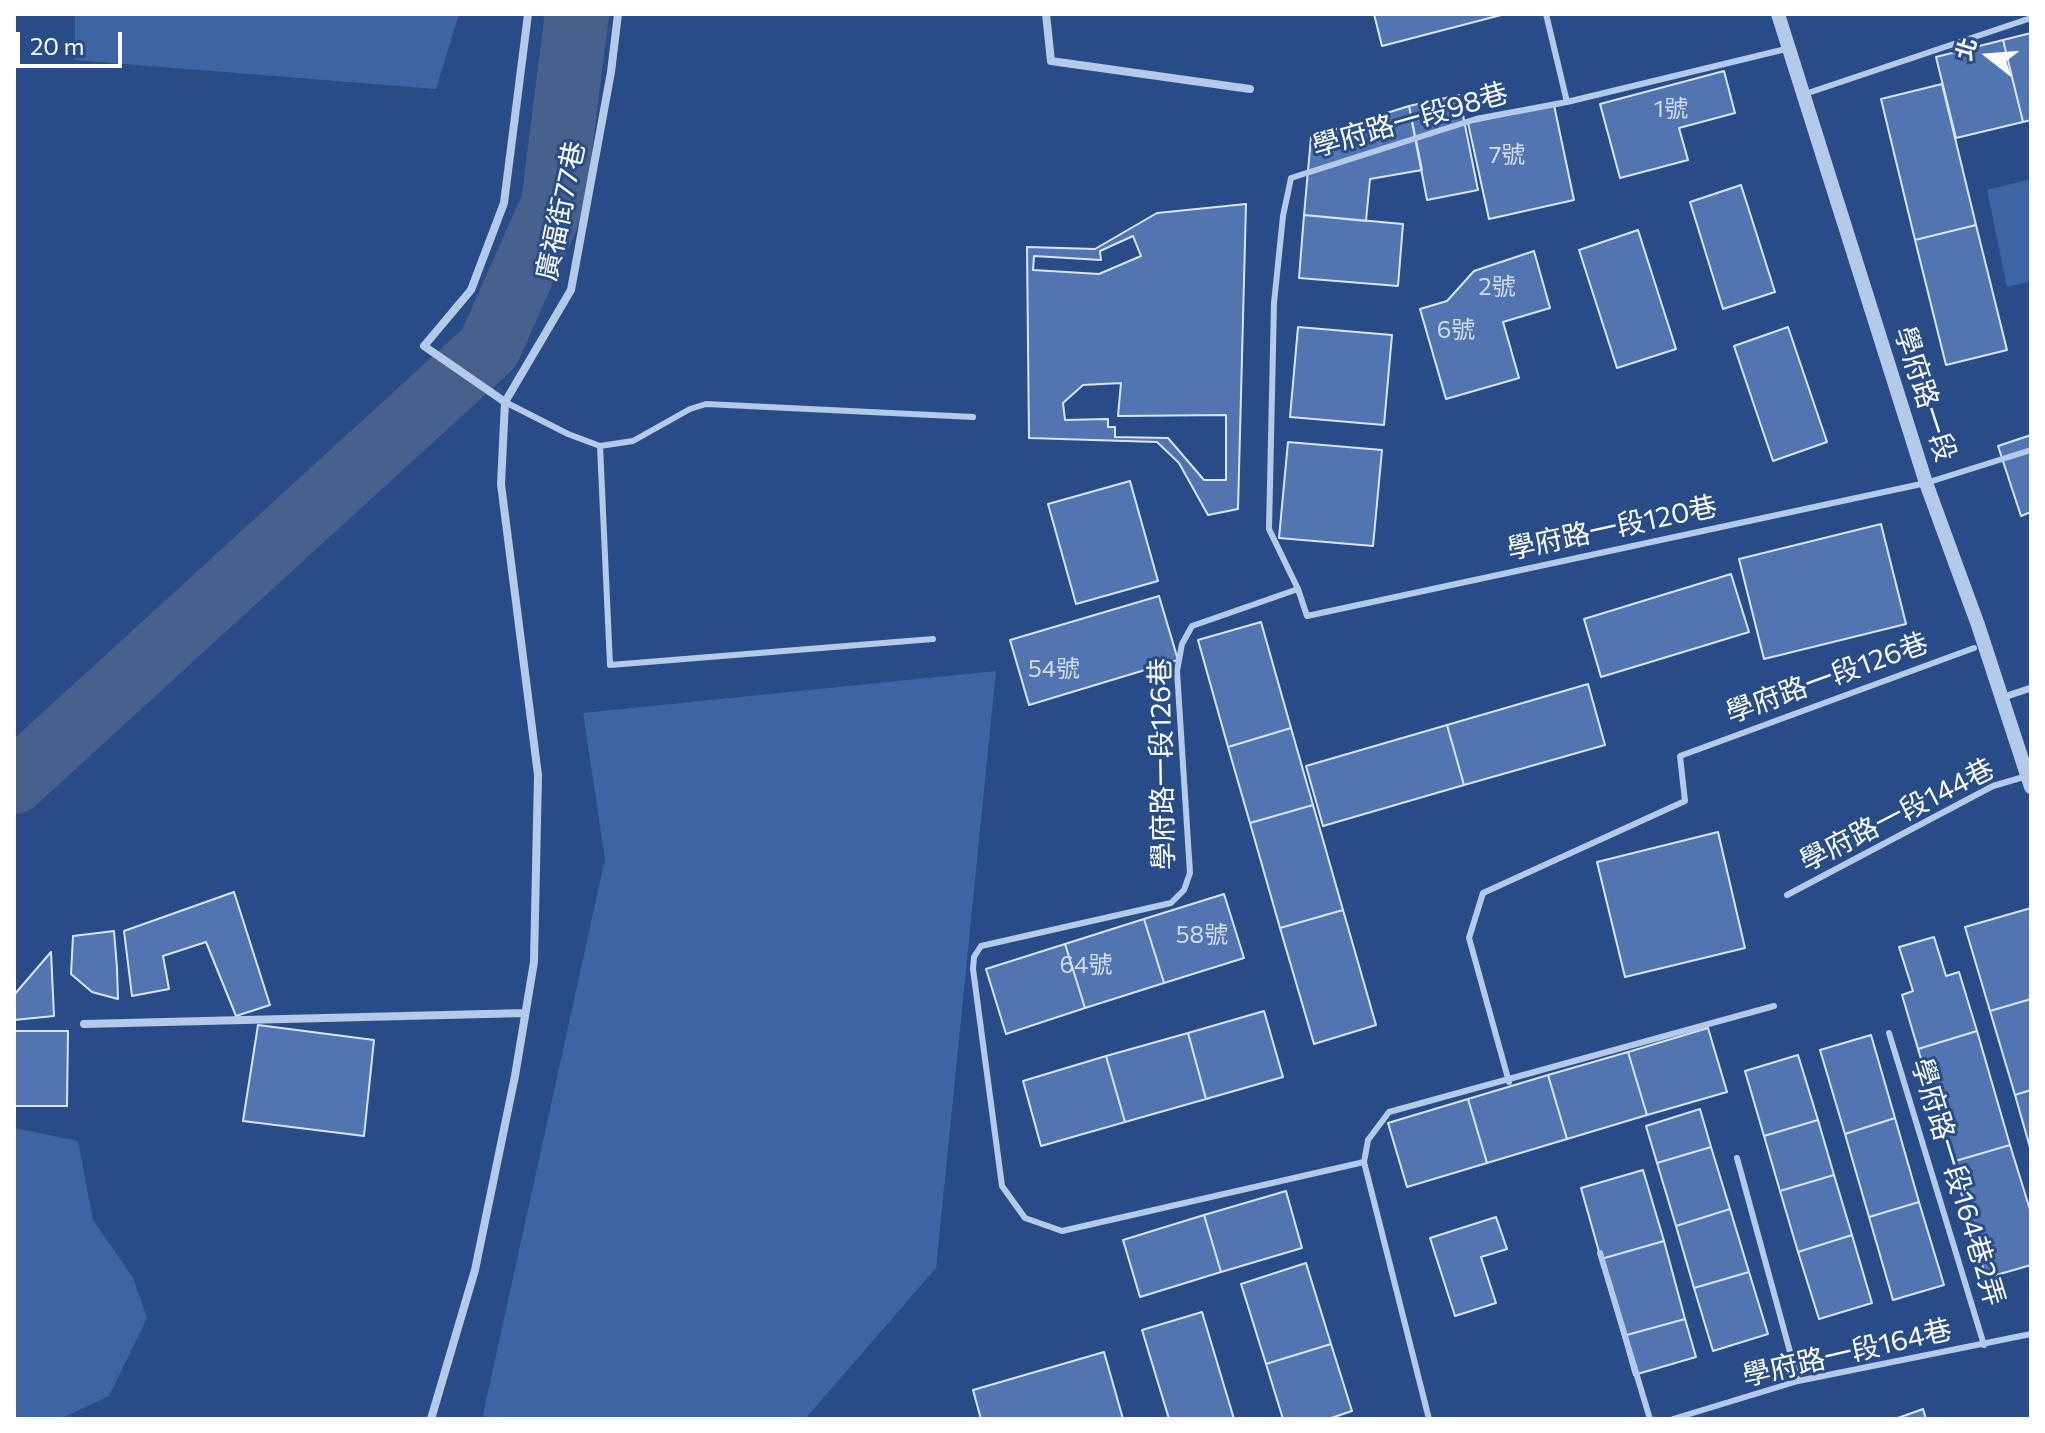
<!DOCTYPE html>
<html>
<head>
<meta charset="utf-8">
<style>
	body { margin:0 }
	#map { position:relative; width:2045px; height:1433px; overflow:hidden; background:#284c88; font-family:Commissioner,"Noto Sans TC",sans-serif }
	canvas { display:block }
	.frame { position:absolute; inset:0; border:16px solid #fff; pointer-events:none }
	.north { position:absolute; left:1949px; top:16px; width:80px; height:80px; -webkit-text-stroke:6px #284c88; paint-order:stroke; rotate:287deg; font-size:22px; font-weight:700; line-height:32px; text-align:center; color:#fff }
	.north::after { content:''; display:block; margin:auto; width:28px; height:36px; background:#fff; clip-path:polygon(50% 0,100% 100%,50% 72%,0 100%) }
	.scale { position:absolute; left:16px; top:32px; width:106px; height:36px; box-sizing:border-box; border:4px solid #fff; border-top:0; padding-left:10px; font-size:24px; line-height:28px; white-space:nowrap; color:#fff; -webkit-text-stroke:6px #284c88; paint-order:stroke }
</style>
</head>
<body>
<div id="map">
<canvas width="2045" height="1433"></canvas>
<div class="frame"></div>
<div class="north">北</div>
<div class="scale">20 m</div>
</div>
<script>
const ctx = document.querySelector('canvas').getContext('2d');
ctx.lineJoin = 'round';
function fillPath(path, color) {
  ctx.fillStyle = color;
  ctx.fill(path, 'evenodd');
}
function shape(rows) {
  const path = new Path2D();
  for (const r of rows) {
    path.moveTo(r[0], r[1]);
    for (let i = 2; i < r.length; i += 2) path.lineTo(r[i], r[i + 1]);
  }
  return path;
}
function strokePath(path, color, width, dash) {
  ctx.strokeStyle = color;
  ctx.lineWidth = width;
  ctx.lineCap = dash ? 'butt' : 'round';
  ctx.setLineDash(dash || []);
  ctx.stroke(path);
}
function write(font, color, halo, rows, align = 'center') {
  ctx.font = font + ' Commissioner,"Noto Sans TC",sans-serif';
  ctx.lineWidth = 6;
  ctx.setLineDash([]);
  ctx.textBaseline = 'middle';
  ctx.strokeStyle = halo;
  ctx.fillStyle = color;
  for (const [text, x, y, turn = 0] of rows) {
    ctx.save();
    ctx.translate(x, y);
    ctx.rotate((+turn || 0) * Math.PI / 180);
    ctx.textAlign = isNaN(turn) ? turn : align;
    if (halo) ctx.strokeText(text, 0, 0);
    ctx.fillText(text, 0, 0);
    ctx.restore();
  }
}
fillPath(shape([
	[75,14,459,14,436,89,75,60],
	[2031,179,2031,281,2007,287,1987,190],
	[996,671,936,1268,805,1419,482,1419,605,859,583,713],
	[14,1128,78,1141,93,1220,133,1278,147,1318,109,1396,60,1419,14,1419]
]), '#3d65a5');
strokePath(shape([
	[14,782,489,348,553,204,577,14]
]), '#48618c', 64);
const building = shape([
	[1374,14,1505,14,1382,46,1374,14],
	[2031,33,2031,120,2023,122,2003,40,2031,33],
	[2003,40,2023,122,1956,138,1936,57,2003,40],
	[1724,71,1735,113,1679,128,1688,160,1620,178,1600,104,1724,71],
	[1942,84,1976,225,1915,240,1881,99,1942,84],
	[1459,95,1478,190,1427,200,1409,106,1459,95],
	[1554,105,1574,200,1489,219,1468,123,1554,105],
	[1409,106,1422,170,1370,179,1366,221,1304,215,1311,137,1409,106],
	[1741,185,1775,292,1723,309,1690,202,1741,185],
	[1246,204,1238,509,1208,515,1179,463,1157,442,1029,438,1027,247,1095,249,1157,213,1246,204],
	[1304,215,1403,224,1398,286,1299,278,1304,215],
	[1976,225,2007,350,1946,365,1915,240,1976,225],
	[1638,230,1676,349,1617,368,1579,250,1638,230],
	[1133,236,1141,256,1099,274,1033,270,1034,256,1101,260,1100,251,1133,236],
	[1534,251,1550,308,1503,322,1519,378,1446,399,1420,309,1447,301,1474,271,1534,251],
	[1298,327,1392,335,1384,425,1290,417,1298,327],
	[1788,327,1827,442,1773,461,1734,346,1788,327],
	[1121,383,1118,416,1226,415,1226,480,1204,480,1168,438,1115,437,1115,427,1108,427,1108,419,1065,420,1063,403,1083,385,1121,383],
	[2031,435,2031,512,2021,516,1998,446,2031,435],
	[1288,442,1382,450,1373,546,1279,538,1288,442],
	[1130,481,1158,581,1076,604,1048,504,1130,481],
	[1881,524,1906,624,1764,659,1739,559,1881,524],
	[1731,574,1749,632,1601,677,1584,619,1731,574],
	[1159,596,1178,660,1029,705,1010,640,1159,596],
	[1261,622,1291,728,1228,747,1198,640,1261,622],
	[1588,684,1605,745,1464,785,1447,725,1588,684],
	[1447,725,1464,785,1323,826,1306,766,1447,725],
	[1291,728,1313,805,1250,823,1228,747,1291,728],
	[1313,805,1343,910,1280,928,1250,823,1313,805],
	[1718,832,1745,948,1625,977,1597,862,1718,832],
	[234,892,270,1005,236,1016,206,942,163,956,169,989,132,996,124,931,234,892],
	[1224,894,1244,958,1164,983,1144,919,1224,894],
	[2031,908,2031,999,1990,1011,1965,927,2031,908],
	[1343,910,1376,1025,1314,1044,1280,928,1343,910],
	[1144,919,1164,983,1085,1008,1065,944,1144,919],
	[114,931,117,968,118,999,92,992,71,974,73,936,114,931],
	[1934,937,1946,976,1959,972,1977,1031,1918,1049,1902,995,1913,991,1899,947,1934,937],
	[1065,944,1085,1008,1006,1034,986,969,1065,944],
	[51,952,54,1016,14,1020,14,995,51,952],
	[2031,999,2031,1090,2015,1095,1990,1011,2031,999],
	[1264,1011,1283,1077,1206,1099,1188,1033,1264,1011],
	[258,1025,374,1040,364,1136,243,1121,258,1025],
	[1708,1028,1727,1092,1647,1115,1628,1052,1708,1028],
	[14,1031,68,1031,67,1106,14,1106,14,1031],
	[1977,1031,2010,1145,1952,1162,1918,1049,1977,1031],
	[1188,1033,1206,1099,1125,1122,1106,1056,1188,1033],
	[1871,1035,1895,1118,1845,1134,1820,1050,1871,1035],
	[1628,1052,1647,1115,1567,1139,1548,1075,1628,1052],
	[1798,1055,1818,1120,1764,1136,1745,1071,1798,1055],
	[1106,1056,1125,1122,1041,1146,1023,1081,1106,1056],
	[1548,1075,1567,1139,1487,1163,1468,1099,1548,1075],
	[2031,1090,2031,1151,2015,1095,2031,1090],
	[1468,1099,1487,1163,1407,1187,1388,1123,1468,1099],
	[1700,1109,1711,1147,1657,1163,1646,1126,1700,1109],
	[1895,1118,1919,1202,1869,1217,1845,1134,1895,1118],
	[1818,1120,1834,1175,1780,1191,1764,1136,1818,1120],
	[2010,1145,2031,1213,2031,1265,1986,1278,1952,1162,2010,1145],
	[1711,1147,1730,1209,1676,1226,1657,1163,1711,1147],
	[1643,1170,1664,1241,1601,1259,1581,1188,1643,1170],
	[1834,1175,1852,1235,1798,1252,1780,1191,1834,1175],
	[1286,1191,1302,1248,1221,1272,1204,1215,1286,1191],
	[1919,1202,1944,1285,1893,1300,1869,1217,1919,1202],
	[1730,1209,1749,1272,1694,1288,1676,1226,1730,1209],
	[1204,1215,1221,1272,1140,1297,1123,1240,1204,1215],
	[1496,1217,1507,1249,1481,1257,1496,1303,1455,1316,1430,1238,1496,1217],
	[1852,1235,1872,1303,1819,1319,1798,1252,1852,1235],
	[1664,1241,1685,1319,1623,1336,1601,1259,1664,1241],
	[1306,1263,1331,1344,1266,1364,1241,1284,1306,1263],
	[1749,1272,1768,1334,1713,1351,1694,1288,1749,1272],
	[1202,1312,1234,1419,1169,1419,1142,1330,1202,1312],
	[1685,1319,1696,1357,1634,1375,1623,1336,1685,1319],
	[1331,1344,1352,1411,1328,1419,1283,1419,1266,1364,1331,1344],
	[1104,1352,1123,1419,981,1419,973,1390,1104,1352],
	[1923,1409,1926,1419,1895,1419,1923,1409]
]);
fillPath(building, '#5175b0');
strokePath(building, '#d9e5f7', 2);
strokePath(shape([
	[1546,14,1567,102],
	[1790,48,1567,102,1476,119,1291,178,1283,216,1274,303,1269,529,1298,589,1307,616,1926,483,2031,450],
	[1805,94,2031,18],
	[505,402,568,434,600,446,633,441,690,409,706,404,973,417],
	[600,446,610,665,933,639],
	[1298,589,1192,626,1182,644,1177,671,1190,873,1184,890,1171,903,981,946,974,957,973,969,1002,1186,1025,1218,1062,1231,1364,1162],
	[1787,895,1993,786,2027,776],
	[1889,1033,1984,1345],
	[1509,1082,1469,938,1483,893,1685,801,1680,756,1974,648],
	[1737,1158,1798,1381],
	[1600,1253,1650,1419],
	[1429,1419,1364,1162,1368,1140,1389,1112,1774,1006],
	[1673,1419,1798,1381,2031,1334]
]), '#b5c9e9', 6);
strokePath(shape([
	[2001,698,2031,688]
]), '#b5c9e9', 7);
strokePath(shape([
	[1046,14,1051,61,1250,89],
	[505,402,424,346,471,290,504,203,528,14],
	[84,1024,525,1013],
	[431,1419,475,1270,515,1076,534,962,538,775,501,484,505,402,571,290,611,72,618,14]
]), '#b5c9e9', 8);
strokePath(shape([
	[1778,14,1926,483,1978,625,2031,787]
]), '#b5c9e9', 14);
write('24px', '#d4dceb', null, [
	["1號",1671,109],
	["7號",1507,155],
	["2號",1497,287],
	["6號",1456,330],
	["54號",1054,669],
	["58號",1202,935],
	["64號",1086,965]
]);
write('28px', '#fff', '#284c88', [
	["學府路一段98巷",1410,120,-16],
	["廣福街77巷",561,211,-78],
	["學府路一段",1925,394,72],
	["學府路一段120巷",1612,528,-12],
	["學府路一段126巷",1827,678,-20],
	["學府路一段126巷",1162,764,-91],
	["學府路一段144巷",1897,815,-27],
	["學府路一段164巷2弄",1958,1182,73],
	["學府路一段164巷",1847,1353,-13]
]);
</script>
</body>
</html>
